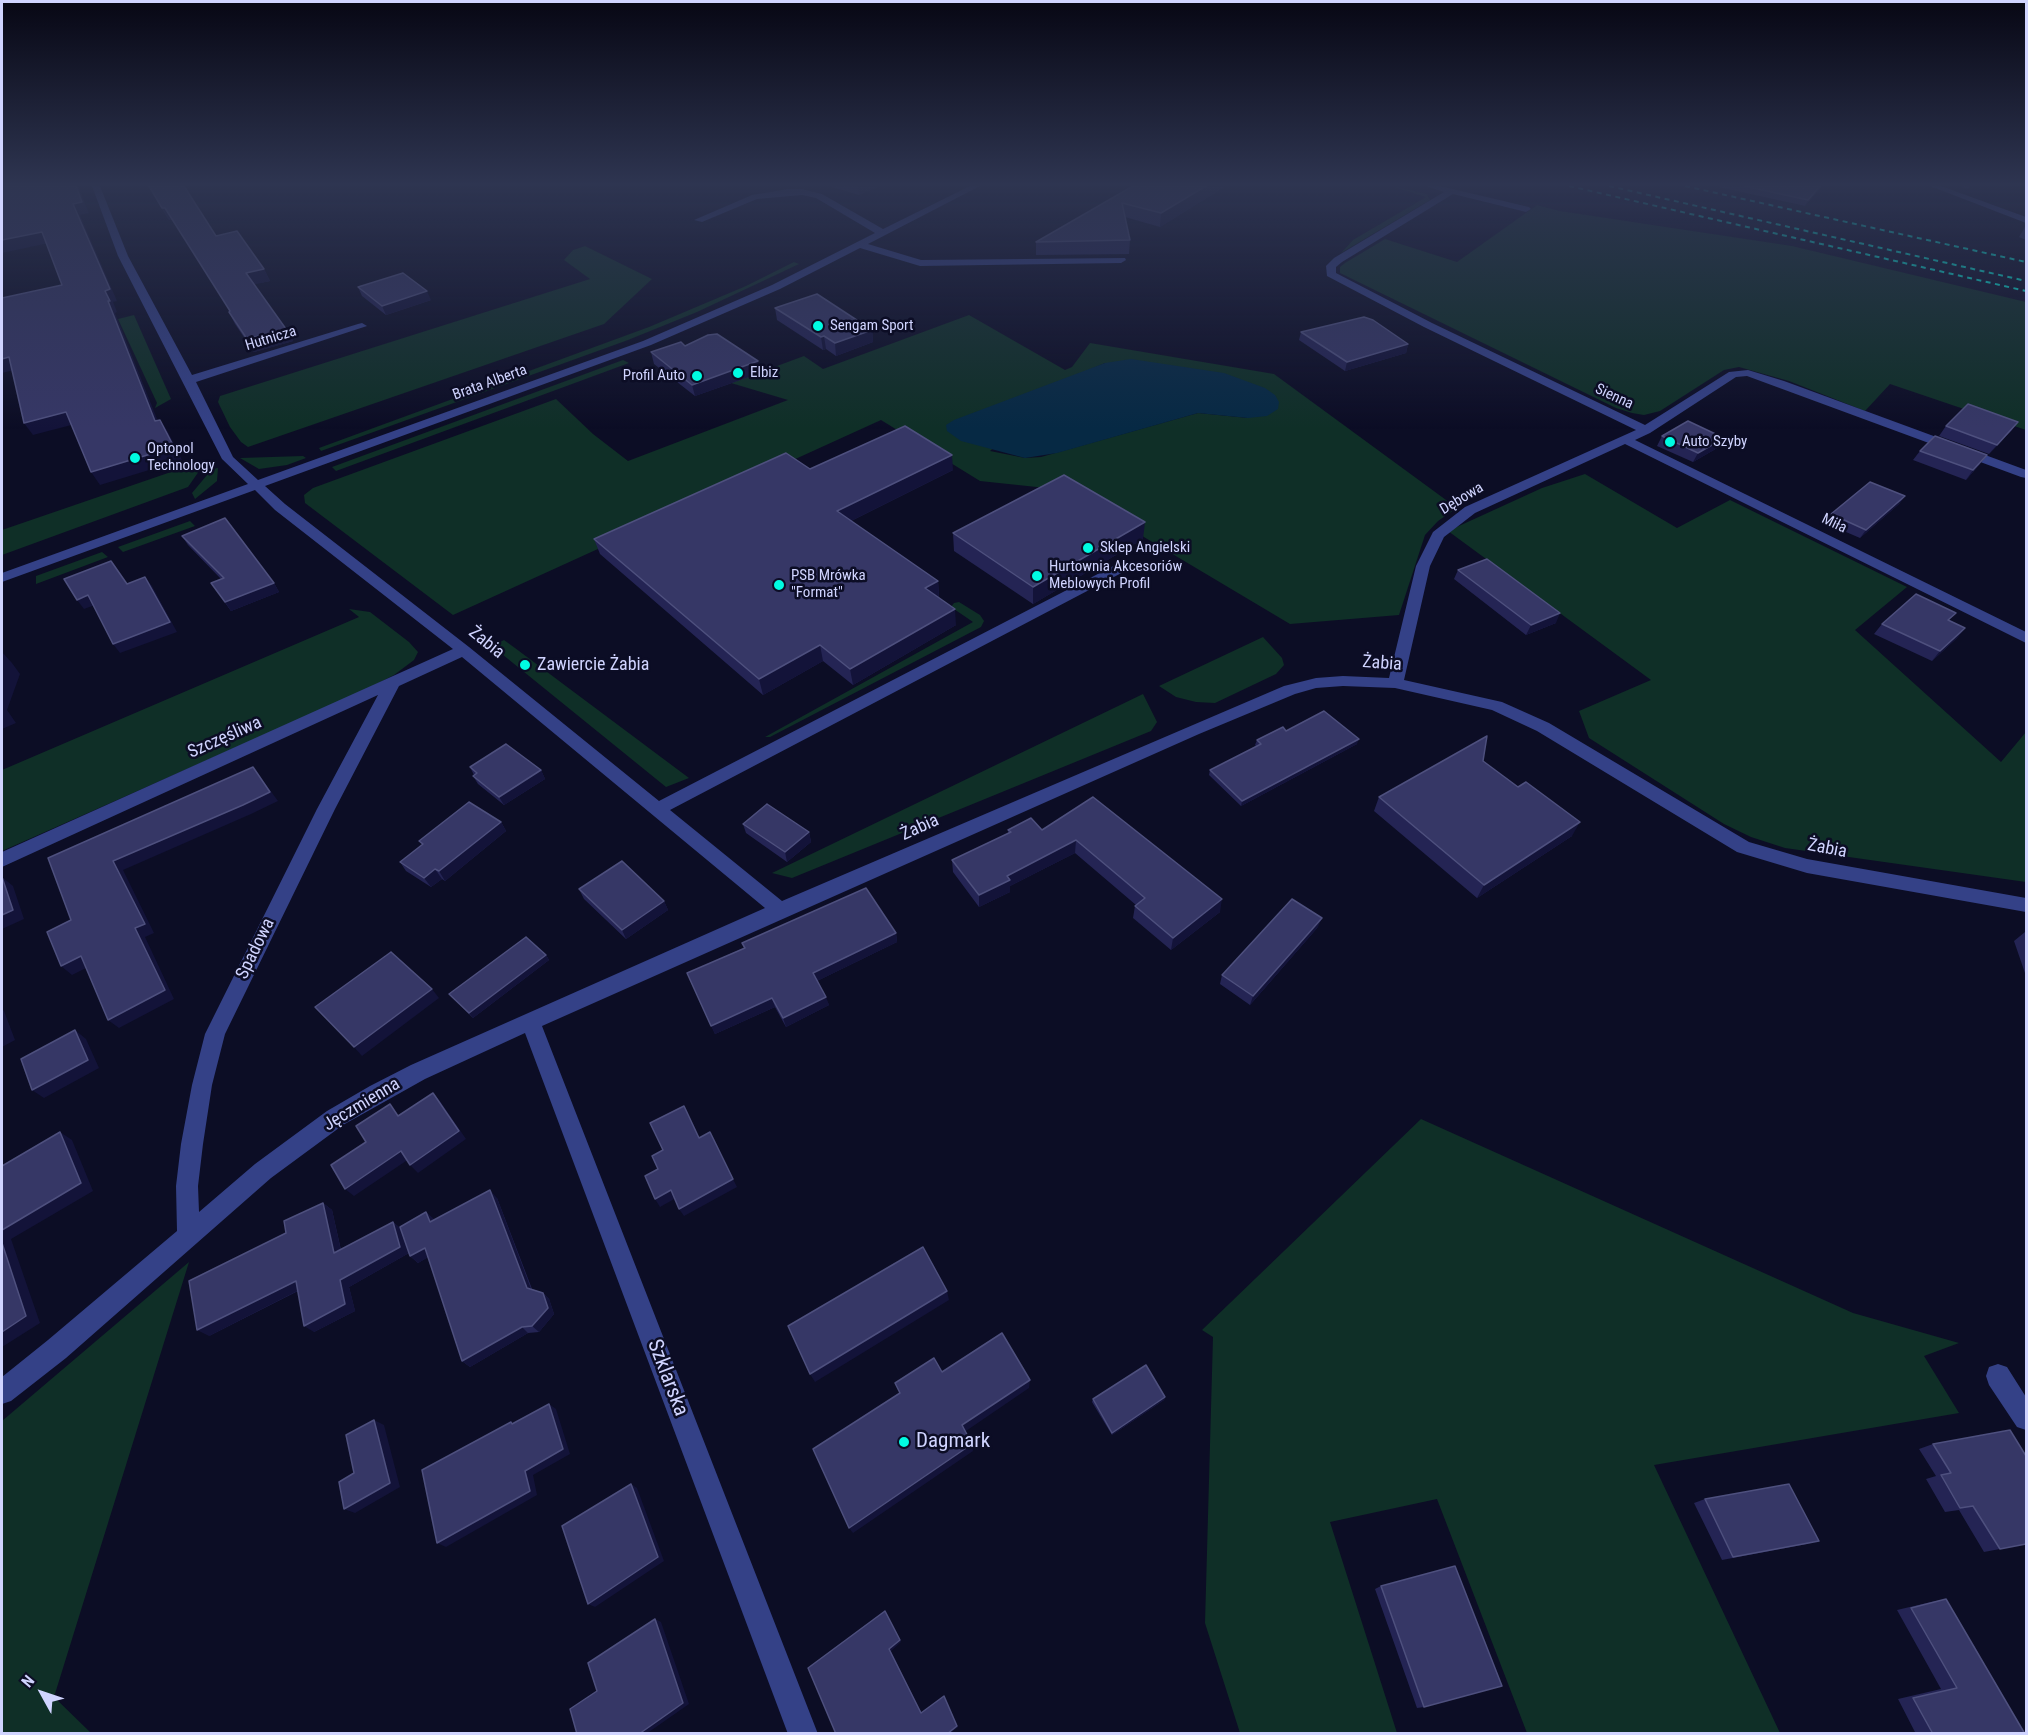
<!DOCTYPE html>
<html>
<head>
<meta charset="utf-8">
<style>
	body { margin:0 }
	#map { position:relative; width:2028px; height:1735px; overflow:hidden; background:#0c0d25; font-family:"Roboto Condensed",sans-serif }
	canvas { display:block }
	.frame { position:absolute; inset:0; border:3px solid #d0d4ff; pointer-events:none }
	.north { position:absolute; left:12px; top:1663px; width:60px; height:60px; -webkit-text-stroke:4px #0c0d25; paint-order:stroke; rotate:310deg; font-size:16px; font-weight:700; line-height:24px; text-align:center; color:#d0d4ff }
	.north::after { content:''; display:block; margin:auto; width:21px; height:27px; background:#d0d4ff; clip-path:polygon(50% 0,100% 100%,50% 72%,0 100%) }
</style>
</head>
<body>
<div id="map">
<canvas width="2028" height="1735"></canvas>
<div class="frame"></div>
<div class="north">N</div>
</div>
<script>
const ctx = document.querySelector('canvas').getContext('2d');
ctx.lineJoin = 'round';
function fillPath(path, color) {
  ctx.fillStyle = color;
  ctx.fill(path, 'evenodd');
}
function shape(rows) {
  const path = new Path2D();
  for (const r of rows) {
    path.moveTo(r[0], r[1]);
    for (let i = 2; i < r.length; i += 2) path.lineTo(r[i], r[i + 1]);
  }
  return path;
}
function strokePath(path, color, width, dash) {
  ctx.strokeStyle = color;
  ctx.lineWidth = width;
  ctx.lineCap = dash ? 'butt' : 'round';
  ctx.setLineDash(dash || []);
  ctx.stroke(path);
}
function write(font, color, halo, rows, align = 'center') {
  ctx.font = font + ' "Roboto Condensed",sans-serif';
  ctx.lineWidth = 5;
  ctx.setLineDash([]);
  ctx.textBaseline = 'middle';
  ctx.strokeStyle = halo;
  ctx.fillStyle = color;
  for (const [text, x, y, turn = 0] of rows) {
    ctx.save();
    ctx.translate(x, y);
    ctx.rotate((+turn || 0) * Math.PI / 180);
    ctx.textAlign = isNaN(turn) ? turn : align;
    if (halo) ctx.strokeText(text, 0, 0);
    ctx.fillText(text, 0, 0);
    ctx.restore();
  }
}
fillPath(shape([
	[1391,186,1427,194,1430,200,1341,253,1353,240,1426,197],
	[1537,205,1560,211,1792,246,2026,302,2026,430,1890,384,1865,411,1789,381,1739,367,1724,370,1660,411,1644,415,1632,413,1616,408,1340,273,1340,267,1345,263,1385,239,1457,262],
	[585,246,652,279,604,324,248,447,241,442,230,427,218,402,220,396,590,279,564,260,573,250],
	[794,262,799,264,697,312,628,340,321,451,319,448,649,327,746,286],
	[134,315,171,399,155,408,157,403,118,319],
	[969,315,1065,370,1072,367,1090,343,1274,374,1457,508,1438,521,1425,535,1399,615,1290,624,1065,490,980,481,881,420,453,615,305,503,304,495,313,488,556,399,593,434,628,461,788,400,731,383,804,356,823,369],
	[1105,363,1248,418,1198,413,1041,457,1025,458,990,451,1075,376],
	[623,360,629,363,336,471,332,467],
	[303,456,306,458,287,465,259,469,240,458],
	[203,461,204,464,188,487,2,555,2,530],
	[218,468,217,481,195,499,192,493,212,469],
	[1585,474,1677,528,1730,500,1907,587,1855,630,2001,762,2026,732,2026,882,1785,848,1751,837,1724,824,1589,738,1579,711,1651,680,1448,531,1542,488],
	[190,521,195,526,123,552,118,547],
	[102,552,108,557,36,584,36,576],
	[959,602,980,615,984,621,981,627,770,737,765,737,973,622,951,607,954,603],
	[349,609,370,612,409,642,418,652,414,660,394,675,361,692,2,851,2,770,359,617],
	[1263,637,1282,658,1284,665,1276,674,1215,703,1196,702,1176,697,1159,686],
	[504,640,515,648,689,778,666,787,492,646],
	[1143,694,1157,722,1151,731,792,878,772,873],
	[1421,1119,1853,1313,1959,1343,1924,1356,1959,1413,1654,1465,1780,1733,1527,1733,1437,1499,1330,1522,1397,1733,1240,1733,1205,1623,1213,1337,1202,1330],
	[189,1262,54,1697,91,1733,2,1733,2,1421]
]), '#0f2f27');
fillPath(shape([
	[1131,359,1224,373,1265,388,1275,395,1279,402,1278,409,1267,416,1248,418,1198,413,1057,453,1025,458,961,441,947,431,946,425,954,420,1105,363]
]), '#062944');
fillPath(shape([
	[92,186,100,186,128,256,192,375,358,324,362,323,367,326,196,382,233,457,258,480,643,341,772,285,875,233,816,198,802,195,757,199,702,222,694,220,752,195,788,189,802,189,822,194,883,229,970,186,980,186,868,244,921,260,1125,258,1126,260,1121,263,920,266,860,248,780,289,651,345,265,486,285,504,469,647,659,801,1121,562,1131,562,1133,565,1131,568,670,810,782,901,1284,686,1316,678,1343,676,1389,678,1416,566,1433,532,1465,507,1636,430,1424,327,1327,276,1326,266,1334,258,1444,192,1426,186,1440,186,1529,207,1531,209,1526,212,1453,194,1342,262,1336,267,1336,273,1432,323,1645,425,1729,372,1748,370,1784,381,2026,470,2026,478,2021,477,1747,376,1736,377,1650,433,1635,440,2026,632,2026,643,1625,444,1475,513,1444,537,1430,566,1404,680,1502,702,1549,723,1749,842,1807,859,2026,898,2026,912,1807,873,1737,852,1537,731,1492,710,1395,688,1343,686,1316,688,1295,694,1199,734,542,1026,818,1734,788,1734,525,1033,425,1079,343,1125,271,1178,66,1358,11,1401,2,1404,2,1377,48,1340,177,1231,176,1186,181,1144,192,1085,205,1034,317,809,378,695,2,867,2,852,453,649,275,510,255,490,2,582,2,573,248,484,222,459,118,256,92,186],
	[462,657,765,908,411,1065,370,1086,327,1111,255,1164,199,1212,198,1186,203,1144,212,1085,225,1034,335,809,399,686,462,657],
	[1930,186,1941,186,2026,217,2026,223,1930,186],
	[1998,1364,2007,1367,2026,1397,2026,1430,2017,1427,1989,1385,1986,1376,1989,1367,1998,1364]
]), '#344187');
strokePath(shape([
	[1569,186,2026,291],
	[1609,186,2026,281],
	[1685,186,2026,262]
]), '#00fbe2', 2, [5, 4.5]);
fillPath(shape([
	[148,186,216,236,264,269,270,281,254,284,286,329,293,341,254,352,235,324,229,312,230,311,172,219,169,220],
	[828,186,880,186,859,195],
	[1133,186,1226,186,1160,227,1125,217,1130,240,1129,254,1036,255,1036,242],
	[1720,186,1822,186,1805,206,1719,187],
	[1958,186,1971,186,1968,189],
	[2026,225,2026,240,2019,237],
	[358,287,431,300,386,315,362,296],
	[775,308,872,330,873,342,836,356,826,349,823,350,777,320],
	[1301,332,1408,344,1406,353,1345,371,1299,340],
	[685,346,760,373,695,396,654,364,651,352],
	[2018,422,2011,431,1989,454,1939,436,1946,426],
	[1662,436,1719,447,1693,462,1657,446],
	[1920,451,1980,464,1966,480,1913,460],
	[810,469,953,470,851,521,938,581,939,597,938,597,956,625,853,685,823,661,763,695,600,554,594,539],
	[1905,496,1899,504,1860,538,1825,523,1831,514],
	[953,533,1143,539,1033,604,954,551],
	[182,536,274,583,279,592,231,611,211,583,221,579,188,545],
	[1458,570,1556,623,1526,635,1454,579],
	[1949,620,1965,628,1957,638,1932,661,1874,634,1882,624],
	[1286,731,1357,744,1241,806,1209,775,1210,770,1256,746,1255,745,1257,740],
	[1483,761,1572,836,1477,898,1374,811,1379,797],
	[470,767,541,770,545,779,504,805,478,784,473,776,474,775],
	[1093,797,1220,912,1171,950,1133,918,1135,906,1136,905,1075,853,1010,886,1010,892,979,907,953,872,952,860,1008,833,1008,830,1042,830],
	[501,822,506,831,445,881,442,879,431,887,406,871,400,862,422,845,419,841],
	[743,824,809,832,811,842,787,862,746,833],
	[579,889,664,901,668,910,626,939,584,899],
	[1318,927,1250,1005,1220,984,1222,975],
	[2025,932,2026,932,2026,976,2014,941],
	[896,933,897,942,817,981,829,1005,786,1027,775,1007,715,1034,687,973,744,948,742,943],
	[546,955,549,960,473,1018,449,994],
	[497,1198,532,1289,543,1293,549,1299,554,1314,539,1332,528,1333,470,1367,462,1361,428,1257,418,1263,410,1256,409,1253,349,1287,355,1311,314,1332,298,1291,209,1336,286,1233,323,1203,332,1210,341,1250,393,1222,401,1229,426,1212,434,1220],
	[1165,1397,1164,1400,1112,1435,1092,1402,1093,1399],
	[1933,1444,2026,1544,1984,1552,1959,1510,1945,1512,1926,1479,1936,1476,1919,1449],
	[1705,1499,1819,1541,1807,1544,1722,1560,1694,1503],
	[1381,1586,1424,1707,1417,1708,1375,1589],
	[1946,1599,2025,1734,1916,1734,1898,1699,1941,1689,1897,1610,1931,1602]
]), '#242454');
fillPath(shape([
	[76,186,78,186,89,213,80,215,117,301,113,302,117,312,115,313,163,434,155,421,108,301,73,204],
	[858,186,880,186,859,195],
	[1206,186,1226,186,1160,227,1161,213],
	[1820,186,1822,186,1805,206,1808,200],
	[162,208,165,208,172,219,169,220],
	[42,232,49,243,2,253,2,240],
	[264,269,270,281,252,285,246,273],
	[427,291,431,300,386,315,382,306],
	[286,329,293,341,254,352,247,339],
	[872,330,873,342,836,356,835,343],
	[824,336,826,349,823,350,821,337],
	[1408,344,1406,353,1345,371,1347,362],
	[9,357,18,369,2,373,2,359],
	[758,361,760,373,695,396,692,385],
	[66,412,75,424,33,435,24,423],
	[160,420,168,432,182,460,100,485,91,472],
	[2018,422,2011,431,1989,454,1997,445],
	[1724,438,1719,447,1693,462,1698,453],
	[952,455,953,470,839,527,837,511],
	[1987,455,1980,464,1966,480,1973,470],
	[1905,496,1899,504,1860,538,1866,530],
	[1145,522,1143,539,1033,604,1033,587],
	[145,577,152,586,177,632,120,653,113,644],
	[938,581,939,597,926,604,925,588],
	[274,583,279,592,231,611,225,602],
	[88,595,95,605,84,609,77,600],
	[955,609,956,625,853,685,850,669],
	[1560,613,1556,623,1526,635,1531,625],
	[1965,628,1957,638,1932,661,1940,651],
	[820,645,823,661,763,695,759,679],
	[2,652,12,663,20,674,7,710,16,723,2,729],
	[1359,739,1357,744,1241,806,1242,801],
	[253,767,278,801,251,814,123,870,154,933,145,937,174,999,119,1028,108,1020,135,928,113,861],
	[541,770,545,779,504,805,499,797],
	[501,822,506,831,445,881,439,871],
	[1580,822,1572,836,1477,898,1484,885],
	[809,832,811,842,787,862,785,852],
	[1076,840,1075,853,1010,886,1010,892,979,907,979,895,1007,876],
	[435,869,442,879,431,887,424,878],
	[2,877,13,886,24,919,2,929],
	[1222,899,1220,912,1171,950,1173,938],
	[664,901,668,910,626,939,622,930],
	[1322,918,1318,927,1250,1005,1253,996],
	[896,933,897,942,815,982,813,973],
	[546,955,549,960,473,1018,469,1013],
	[81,956,92,965,72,975,61,966],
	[432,989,439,998,362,1056,354,1047],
	[826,997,829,1005,786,1027,783,1018],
	[772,998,775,1007,715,1034,711,1026],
	[2,1009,4,1011,15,1040,2,1047],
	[75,1030,86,1039,99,1068,44,1098,32,1090],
	[433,1093,440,1101,466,1139,418,1173,410,1165],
	[60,1132,72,1140,93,1191,11,1239,40,1323,2,1347,2,1230],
	[401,1151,409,1159,354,1196,345,1189],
	[733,1179,737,1187,684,1216,679,1209],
	[490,1190,497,1198,533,1294,527,1288],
	[671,1190,676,1198,660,1207,655,1199],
	[323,1203,332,1210,343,1260,334,1253],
	[426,1212,434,1219,437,1229,430,1222],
	[393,1222,401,1229,409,1253,349,1287,355,1311,314,1332,304,1326,340,1280],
	[425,1248,432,1255,418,1263,410,1256],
	[296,1281,305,1287,209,1336,197,1330],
	[947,1291,949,1300,815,1382,810,1374],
	[543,1293,549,1299,554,1314,539,1332,532,1326],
	[522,1327,528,1333,470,1367,462,1361],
	[1030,1380,1029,1388,963,1433,962,1425],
	[1165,1397,1164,1400,1112,1435,1112,1433],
	[549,1404,556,1409,570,1454,533,1475,537,1495,446,1547,437,1543,525,1471],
	[374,1420,384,1425,400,1487,355,1513,344,1509],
	[972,1444,973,1451,853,1533,849,1528],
	[631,1484,637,1488,664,1561,595,1607,588,1604],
	[885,1611,901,1642,891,1651,922,1714,921,1713,889,1649],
	[655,1619,661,1622,689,1704,646,1734,639,1734],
	[944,1696,958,1727,949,1734,947,1734]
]), '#131339');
const building = shape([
	[2,186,76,186,82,202,73,204,110,289,105,291,110,301,108,301,155,421,160,420,174,447,91,472,66,412,24,423,9,357,2,359,2,298,62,285,42,232,2,240,2,186],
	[149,186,184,186,216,236,237,231,264,269,246,273,286,329,247,339,229,312,230,311,165,208,162,208,149,186],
	[1133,186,1206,186,1161,213,1122,203,1130,240,1036,242,1133,186],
	[1744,186,1820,186,1808,200,1744,186],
	[403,273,427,291,382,306,358,287,403,273],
	[817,294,872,330,835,343,824,336,821,337,775,308,817,294],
	[1364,317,1373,320,1408,344,1347,362,1301,332,1364,317],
	[717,334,758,361,692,385,651,352,681,342,685,346,708,335,717,334],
	[1968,404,2018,422,1997,445,1946,426,1968,404],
	[1688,421,1724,438,1698,453,1662,436,1688,421],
	[905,426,952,455,837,511,938,581,925,588,955,609,850,669,820,645,759,679,594,539,786,453,810,469,905,426],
	[1935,436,1987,455,1973,470,1920,451,1935,436],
	[1064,475,1145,522,1033,587,953,533,1064,475],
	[1870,482,1905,496,1866,530,1831,514,1870,482],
	[225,518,274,583,225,602,211,583,224,578,182,536,225,518],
	[1487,559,1560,613,1531,625,1458,570,1487,559],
	[111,561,127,584,145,577,170,622,113,644,88,595,77,600,64,579,111,561],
	[1916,594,1956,613,1948,620,1965,628,1940,651,1882,624,1916,594],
	[1324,711,1359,739,1242,801,1210,770,1261,744,1257,740,1283,727,1286,731,1324,711],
	[1487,736,1483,761,1518,787,1526,782,1580,822,1484,885,1379,797,1487,736],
	[506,744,541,770,499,797,473,776,477,773,470,767,506,744],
	[253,767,270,792,243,805,113,861,145,924,135,928,165,990,108,1020,81,956,61,966,47,932,71,920,48,858,253,767],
	[1093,797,1222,899,1173,938,1135,906,1145,898,1076,840,1007,876,1010,880,979,895,952,860,1011,832,1008,830,1031,818,1042,830,1093,797],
	[469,802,501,822,439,871,435,869,424,878,400,862,423,844,419,841,469,802],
	[767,804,809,832,785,852,743,824,767,804],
	[622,861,664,901,622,930,579,889,622,861],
	[2,877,13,910,2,915,2,877],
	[866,888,896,933,813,973,826,997,783,1018,772,998,711,1026,687,973,745,948,742,943,866,888],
	[1292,899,1322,918,1253,996,1222,975,1292,899],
	[526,937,546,955,469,1013,449,994,526,937],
	[391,952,432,989,354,1047,315,1007,391,952],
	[75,1030,88,1060,32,1090,21,1059,75,1030],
	[433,1093,459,1131,410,1165,401,1151,345,1189,331,1165,366,1142,356,1126,390,1104,398,1116,433,1093],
	[684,1106,699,1138,710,1132,733,1179,679,1209,671,1190,655,1199,645,1176,658,1169,652,1156,663,1150,650,1123,684,1106],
	[60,1132,81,1183,2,1230,2,1166,60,1132],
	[490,1190,527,1288,543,1293,548,1308,532,1326,522,1327,462,1361,425,1248,410,1256,400,1227,426,1212,430,1222,490,1190],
	[323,1203,334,1253,393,1222,400,1247,340,1280,345,1304,304,1326,296,1281,197,1330,189,1281,286,1233,284,1221,323,1203],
	[2,1243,26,1316,2,1332,2,1243],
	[923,1247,947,1291,810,1374,788,1326,923,1247],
	[1002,1333,1030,1380,962,1425,972,1444,849,1528,813,1449,900,1393,895,1383,934,1358,942,1372,1002,1333],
	[1146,1365,1165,1397,1112,1433,1093,1399,1146,1365],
	[549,1404,563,1449,525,1471,530,1491,437,1543,422,1470,511,1422,512,1424,549,1404],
	[374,1420,390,1483,344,1509,339,1482,354,1473,346,1435,374,1420],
	[2010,1430,2026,1456,2026,1544,2000,1549,1973,1506,1960,1508,1941,1475,1951,1473,1933,1444,2010,1430],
	[631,1484,658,1557,588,1604,562,1526,631,1484],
	[1789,1484,1819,1541,1733,1557,1705,1499,1789,1484],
	[1455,1566,1502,1686,1424,1707,1381,1586,1455,1566],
	[1946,1599,2025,1734,1933,1734,1913,1698,1957,1688,1911,1608,1946,1599],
	[885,1611,900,1640,889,1649,921,1713,944,1696,957,1726,947,1734,836,1734,808,1668,885,1611],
	[655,1619,683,1703,639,1734,577,1734,570,1709,597,1691,588,1663,655,1619]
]);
fillPath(building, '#363766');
strokePath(building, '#4e507e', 1.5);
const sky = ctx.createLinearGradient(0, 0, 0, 429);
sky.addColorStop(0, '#070714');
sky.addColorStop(0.43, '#2e3551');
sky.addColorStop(1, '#2e355100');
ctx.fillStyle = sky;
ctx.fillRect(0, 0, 2028, 429);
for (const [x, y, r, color] of [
	[818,326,6,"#00fbe2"],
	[738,373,6,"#00fbe2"],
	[697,376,6,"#00fbe2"],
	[1670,442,6,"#00fbe2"],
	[135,458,6,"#00fbe2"],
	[1088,548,6,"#00fbe2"],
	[1037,576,6,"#00fbe2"],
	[779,585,6,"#00fbe2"],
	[525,665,6,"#00fbe2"],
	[904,1442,6,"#00fbe2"]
]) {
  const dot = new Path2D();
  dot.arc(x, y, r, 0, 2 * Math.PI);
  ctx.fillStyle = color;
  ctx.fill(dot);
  strokePath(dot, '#0c0d25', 2);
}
write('15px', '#d0d4ff', '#0c0d25', [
	["Sengam Sport",830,326],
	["Elbiz",750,373],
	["Profil Auto",685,376,"right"],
	["Auto Szyby",1682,442],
	["Optopol",147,449],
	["Technology",147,466],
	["Sklep Angielski",1100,548],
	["Hurtownia Akcesoriów",1049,567],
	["Meblowych Profil",1049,584],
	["PSB Mrówka",791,576],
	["\"Format\"",791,593]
], 'left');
write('15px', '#d0d4ff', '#0c0d25', [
	["Hutnicza",271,339,-17],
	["Brata Alberta",490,383,-20],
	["Sienna",1614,397,25],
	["Dębowa",1462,499,-31],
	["Miła",1834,524,26]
]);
write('18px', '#d0d4ff', '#0c0d25', [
	["Żabia",486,643,39],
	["Żabia",1382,664,4],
	["Szczęśliwa",225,738,-24],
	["Żabia",920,828,-24],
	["Żabia",1827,849,11],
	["Spadowa",256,949,-64],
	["Jęczmienna",362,1105,-31]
]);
write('18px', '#d0d4ff', '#0c0d25', [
	["Zawiercie Żabia",537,665]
], 'left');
write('21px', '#d0d4ff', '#0c0d25', [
	["Szklarska",667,1378,69]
]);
write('21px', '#d0d4ff', '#0c0d25', [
	["Dagmark",916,1442]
], 'left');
</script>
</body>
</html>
